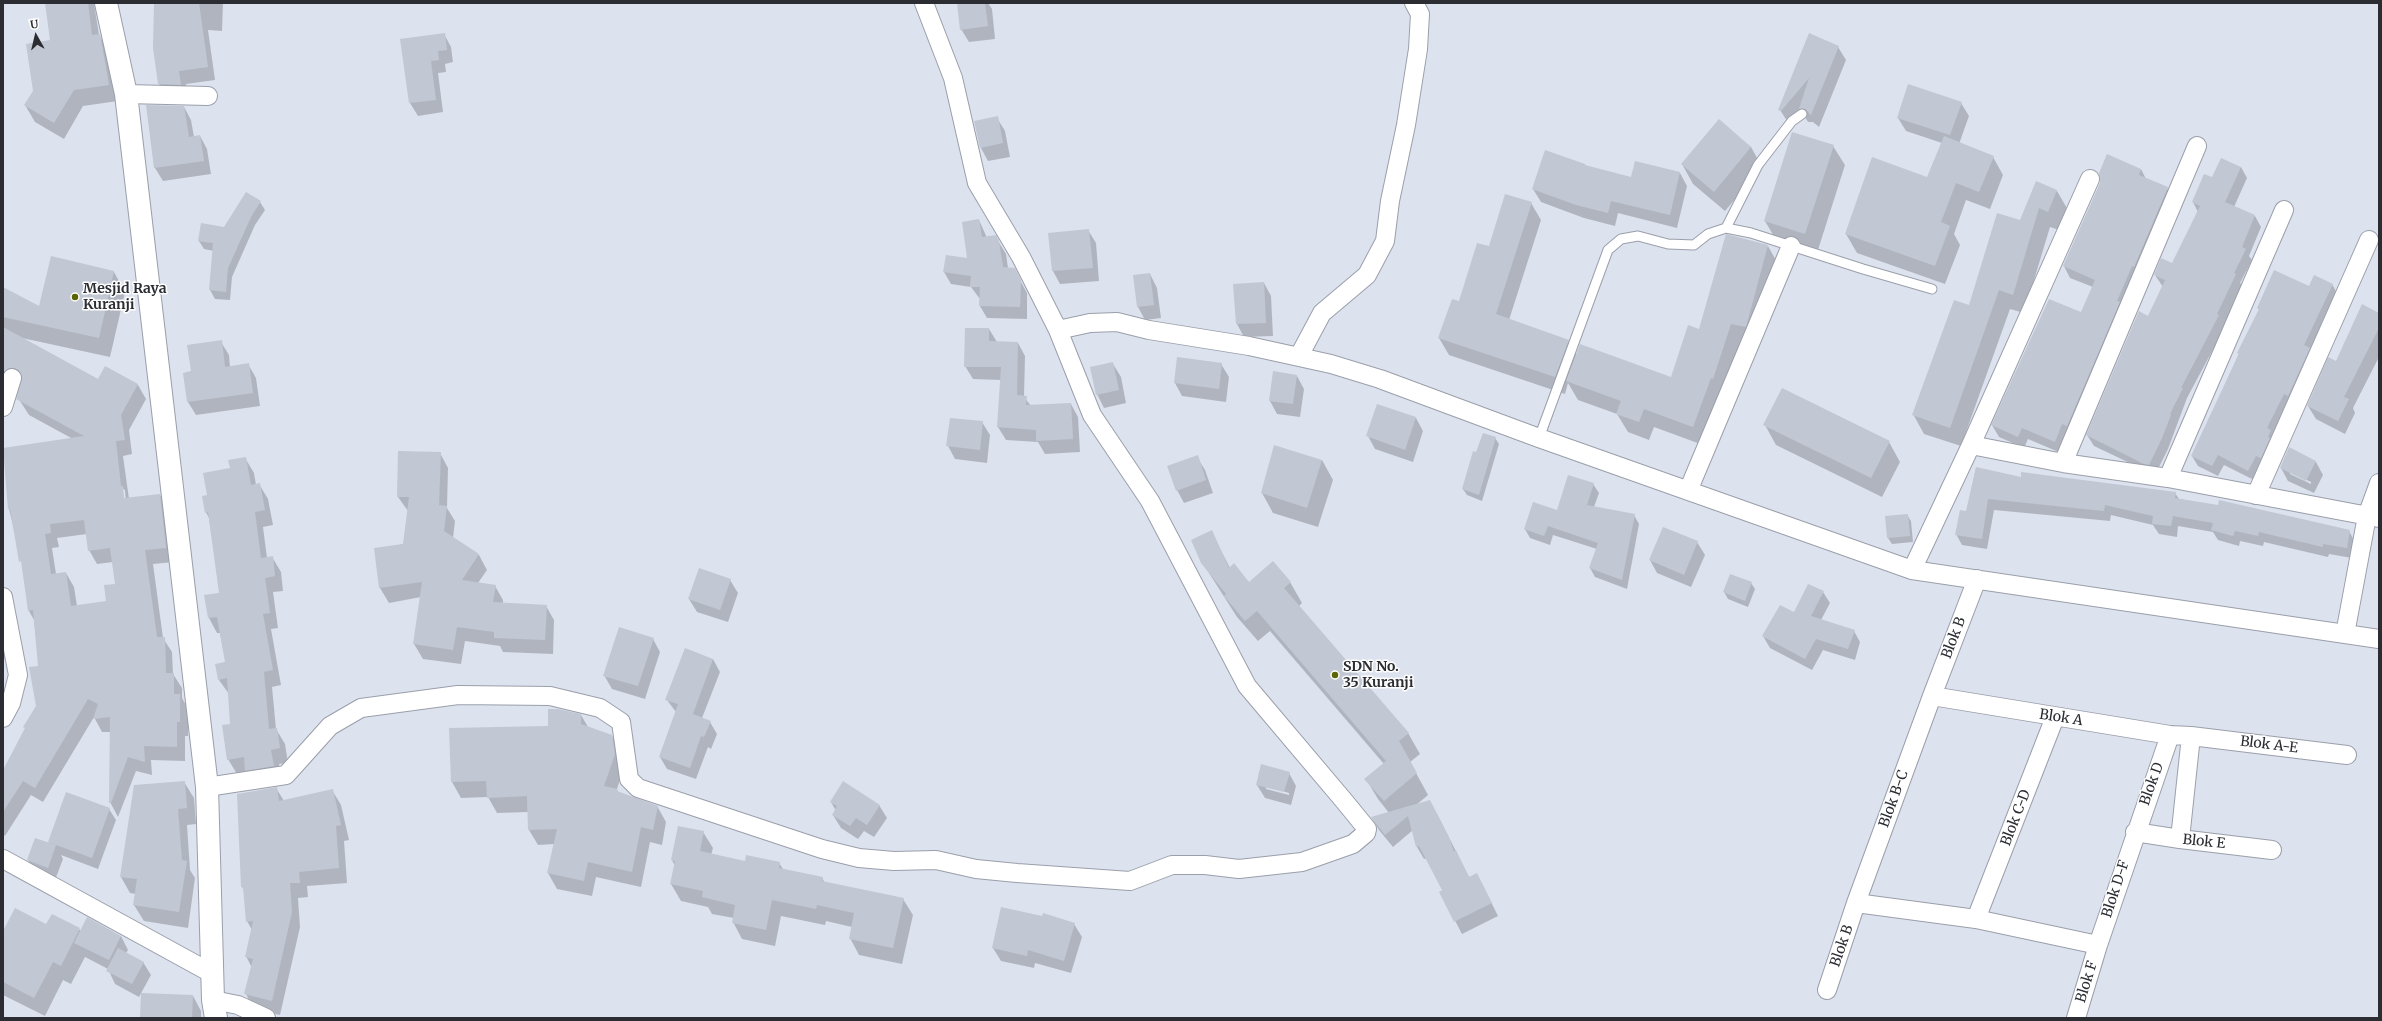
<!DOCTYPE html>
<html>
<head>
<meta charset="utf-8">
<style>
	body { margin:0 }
	#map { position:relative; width:2382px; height:1021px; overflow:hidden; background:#dde2ef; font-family:Merriweather,serif }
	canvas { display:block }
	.frame { position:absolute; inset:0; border:4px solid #2b2d32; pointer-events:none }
	.north { position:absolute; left:16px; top:16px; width:40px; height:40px; -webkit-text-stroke:3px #fff; paint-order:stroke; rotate:352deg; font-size:11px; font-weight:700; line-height:16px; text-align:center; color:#2b2d32 }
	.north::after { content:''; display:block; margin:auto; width:14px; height:18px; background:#2b2d32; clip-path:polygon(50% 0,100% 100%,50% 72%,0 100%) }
</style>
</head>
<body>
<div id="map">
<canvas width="2382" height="1021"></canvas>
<div class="frame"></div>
<div class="north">U</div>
</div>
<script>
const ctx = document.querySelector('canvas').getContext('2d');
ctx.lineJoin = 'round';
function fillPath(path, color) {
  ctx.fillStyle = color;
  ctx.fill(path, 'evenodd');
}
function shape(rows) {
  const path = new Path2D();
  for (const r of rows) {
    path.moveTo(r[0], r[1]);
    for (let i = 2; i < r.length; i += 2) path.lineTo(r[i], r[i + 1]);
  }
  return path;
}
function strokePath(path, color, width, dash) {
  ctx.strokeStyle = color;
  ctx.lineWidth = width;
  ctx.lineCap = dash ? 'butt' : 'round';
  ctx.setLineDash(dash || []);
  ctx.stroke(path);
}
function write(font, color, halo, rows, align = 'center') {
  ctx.font = font + ' Merriweather,serif';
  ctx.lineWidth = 3;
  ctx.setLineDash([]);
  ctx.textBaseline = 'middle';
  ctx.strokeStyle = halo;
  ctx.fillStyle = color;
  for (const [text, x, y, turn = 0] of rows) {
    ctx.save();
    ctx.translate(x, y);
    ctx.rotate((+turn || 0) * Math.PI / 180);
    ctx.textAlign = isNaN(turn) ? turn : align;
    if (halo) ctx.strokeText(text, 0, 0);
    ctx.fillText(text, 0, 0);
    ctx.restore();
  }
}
fillPath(shape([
	[46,3,94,3,99,35,109,51,118,101,83,106,64,139,35,122,25,105,34,91,51,41],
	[155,3,223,3,222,31,208,30,215,80,186,84,188,98,167,97,159,84],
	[958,3,988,3,992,9,995,39,969,42,961,29],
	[444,34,451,47,453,62,445,64,446,72,438,73,443,112,418,116,410,103,401,40],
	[1809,35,1838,47,1846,60,1819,127,1813,122,1808,122,1801,110,1789,124,1780,110],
	[1961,103,1969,116,1959,144,1993,157,2003,175,1990,209,1966,200,1954,234,1960,245,1945,284,1857,253,1846,234,1928,178,1942,143,1906,131,1898,118],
	[147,106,184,107,191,120,194,137,200,136,207,149,211,174,163,181,155,168],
	[997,118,1005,131,1010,157,988,161,981,148],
	[1719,121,1751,147,1762,167,1725,211,1693,184,1682,164],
	[1833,146,1845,165,1817,253,1776,240,1765,221],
	[1586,167,1632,179,1680,173,1687,186,1677,228,1618,213,1615,226,1584,218,1541,202,1533,189],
	[2241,167,2247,178,2234,207,2255,216,2261,227,2249,256,2252,260,2240,283,2242,285,2225,327,2187,398,2168,449,2155,475,2094,446,2087,435,2163,287,2155,275,2173,264,2198,212,2193,202,2212,179],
	[2141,169,2146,179,2167,188,2174,200,2061,453,2028,439,2024,448,1999,437,1992,425,2082,314,2093,287,2070,278,2064,266],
	[2057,191,2068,210,2059,230,2050,227,2024,313,2010,309,1961,446,1924,434,1913,414,1970,306,2020,221],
	[260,202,265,210,255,225,232,277,230,300,215,299,210,290,214,251,204,249,199,241,225,228],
	[1531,203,1541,220,1509,320,1568,341,1577,356,1672,378,1700,330,1768,246,1778,264,1703,445,1654,427,1649,440,1628,432,1617,414,1578,400,1568,383,1565,394,1449,355,1439,338,1489,248],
	[979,220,987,238,995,236,1006,254,1008,268,1014,269,1027,293,1027,319,987,318,980,306,980,299,971,287,951,284,944,272,968,259],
	[1088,230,1096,243,1099,281,1060,284,1053,271,1049,234],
	[114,272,125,292,110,357,22,338,99,380,106,367,138,385,146,399,129,430,132,454,123,456,129,499,160,495,168,510,174,562,153,564,163,638,172,652,173,674,182,688,182,698,188,709,188,736,185,736,185,761,151,760,152,775,136,771,118,817,110,802,111,732,102,732,94,717,43,802,31,795,5,836,3,834,3,772,47,734,34,620,29,611,23,566,9,509,8,481,73,439,29,415,20,401,24,383,3,381,3,288,40,307],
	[122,488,125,490,126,503,124,503],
	[87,534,89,550,97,564,113,562,116,584,107,602,77,606,74,587,66,573,56,574,52,548,59,547,57,538],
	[1150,274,1157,288,1161,318,1145,320,1138,307],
	[1264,283,1271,296,1273,336,1244,337,1237,324,1234,285],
	[2332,284,2338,295,2254,480,2224,465,2218,476,2198,466,2192,456,2259,310,2258,308,2309,288],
	[2379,314,2379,357,2353,408,2355,413,2345,434,2316,419,2308,406,2336,362],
	[989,329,997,342,1018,343,1025,356,1024,397,1031,406,1071,404,1078,417,1080,452,1045,454,1038,442,1006,440,998,427,1001,380,973,379,965,366],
	[221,342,229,355,230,367,248,364,256,378,260,406,196,415,188,402,192,372],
	[1113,364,1121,377,1126,403,1104,408,1097,394],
	[1221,364,1229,377,1226,402,1182,396,1175,383],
	[1297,376,1304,389,1300,417,1277,414,1270,401],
	[1416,418,1423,431,1413,462,1375,449,1368,436],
	[951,419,982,422,990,435,987,463,955,459,948,446],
	[1765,425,1889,442,1900,462,1882,497,1776,445],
	[1495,438,1499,444,1482,501,1467,495,1463,489,1476,453],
	[2289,449,2316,462,2323,475,2314,493,2288,481,2281,468],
	[2290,472,2311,482,2311,484,2290,474],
	[440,453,448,468,447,508,455,521,453,538,479,555,487,570,478,583,495,586,503,600,503,604,546,606,554,620,553,654,503,652,500,646,465,641,461,664,423,659,414,644,421,597,389,603,380,588,375,549,404,544,408,511,398,497],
	[1197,457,1205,470,1213,493,1184,503,1177,490],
	[245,458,254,473,256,485,259,484,268,499,273,525,263,527,267,558,272,557,281,572,283,591,273,592,278,628,271,629,281,685,272,687,276,729,285,744,288,763,279,764,282,781,237,774,228,759,232,724,229,694,219,680,226,663,220,633,217,633,209,618,205,596,220,594,209,518,206,512,208,496,231,469],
	[1322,460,1333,480,1318,527,1273,513,1262,493],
	[1976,468,2022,478,2175,493,2179,499,2349,531,2355,542,2352,558,2329,554,2328,557,2264,542,2263,546,2240,541,2239,546,2218,540,2213,532,2178,526,2177,537,2159,534,2153,525,2111,515,2110,521,1994,510,1987,549,1962,545,1956,534,1967,512],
	[1593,484,1599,493,1594,507,1634,515,1639,524,1627,589,1595,577,1590,568,1597,549,1553,535,1550,545,1530,538,1525,529,1557,512],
	[1907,515,1911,521,1913,542,1892,544,1888,538],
	[1211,531,1230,568,1249,584,1290,582,1302,603,1299,606,1408,733,1420,754,1410,762,1428,795,1415,806,1437,814,1469,877,1483,886,1498,916,1462,934,1440,892,1443,891,1427,858,1424,859,1417,847,1413,830,1393,847,1379,830,1372,818,1389,813,1378,799,1366,779,1384,764,1270,631,1258,641,1237,617,1202,562],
	[1697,542,1705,555,1691,587,1657,573,1650,560],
	[730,580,738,593,728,622,697,612,689,599],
	[1751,583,1755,589,1748,607,1728,599,1724,592],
	[1823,592,1830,603,1821,620,1854,631,1860,642,1855,660,1823,650,1812,670,1770,648,1763,636],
	[3,637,7,653,3,662],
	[653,639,660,652,645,699,612,689,604,675],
	[713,659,720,672,702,718,710,722,717,734,711,749,708,747,696,779,667,769,660,757,676,712,667,700],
	[581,715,588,727,612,736,621,752,623,770,617,789,618,792,657,806,666,822,662,845,650,842,641,887,596,877,592,896,557,889,548,873,554,844,538,845,529,830,528,812,497,813,488,797,461,798,452,782,450,729,549,727],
	[1289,773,1296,786,1291,805,1265,798,1257,785],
	[1266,786,1289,793,1289,795,1266,789],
	[184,782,194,798,196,824,187,825,190,870,195,878,188,928,144,921,134,905,136,894,130,893,121,877],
	[276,788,284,801,332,790,341,805,349,840,344,841,347,883,307,886,308,897,298,898,300,927,280,1015,254,1009,246,994,252,968,246,956,252,930,247,921,245,891,242,887],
	[831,802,879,805,887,818,874,837,864,831,858,839,841,828,833,815,836,811],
	[109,809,116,820,98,869,61,855,63,859,55,880,36,873,28,860,51,845,49,842],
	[703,832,713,848,711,855,745,862,779,863,783,869,822,878,825,883,903,899,913,915,902,964,859,955,850,938,852,927,826,921,825,925,781,916,775,946,742,939,733,922,734,918,712,914,708,907,681,901,671,884,675,866,672,860],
	[1074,924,1082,937,1071,973,1035,963,1034,968,1001,961,993,948],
	[47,925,121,936,128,950,126,953,143,962,151,975,139,997,115,984,108,969,85,957,71,984,63,980,45,1016,3,995,3,933],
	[193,996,201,1011,201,1018,141,1018]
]), '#0003');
fillPath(shape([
	[45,3,88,3,92,35,100,34,109,85,74,90,54,123,24,105,33,91,26,44,50,40],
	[154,3,199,3,208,67,179,71,181,85,158,84,153,48],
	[957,3,985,3,988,26,960,30],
	[445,33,447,50,438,51,439,60,431,61,436,100,409,103,400,39],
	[1809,33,1839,46,1811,115,1805,109,1799,109,1809,78,1781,111,1778,110],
	[1908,84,1962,102,1950,135,1897,118],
	[146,105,184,106,189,137,200,135,204,161,154,168],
	[998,116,1003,143,980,148,974,121],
	[1719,119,1751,147,1714,192,1681,164],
	[1792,132,1834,145,1805,234,1764,221],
	[1944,136,1994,156,1979,192,1956,183,1941,222,1950,226,1935,266,1845,234,1872,157,1927,177],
	[1545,150,1585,164,1585,165,1631,177,1635,161,1680,172,1670,215,1611,201,1608,213,1576,205,1532,189],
	[2107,154,2141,169,2139,175,2168,187,2134,267,2132,266,2117,301,2120,302,2067,426,2062,424,2055,442,2022,428,2018,437,1991,425,2049,299,2081,312,2095,280,2063,266,2100,183,2099,173],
	[2221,158,2241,167,2225,202,2255,215,2242,247,2246,249,2234,273,2236,274,2217,314,2219,315,2181,388,2183,388,2170,414,2171,415,2162,438,2149,465,2144,464,2086,435,2139,311,2148,316,2165,280,2154,275,2161,258,2172,263,2200,206,2192,202,2204,174,2212,177],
	[2036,181,2057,190,2048,212,2039,208,2013,295,1999,290,1950,428,1912,415,1954,300,1969,305,1997,213,2020,220],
	[246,192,261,201,251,217,228,268,226,292,209,290,213,243,198,241,201,223,224,227],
	[1505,194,1532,202,1496,314,1569,340,1555,377,1438,338,1452,299,1459,301,1477,243,1489,246],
	[979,219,982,237,996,235,999,241,1003,267,1015,268,1021,280,1020,307,979,306,980,287,970,287,971,276,943,272,946,255,967,258,962,222],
	[1089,229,1093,268,1052,271,1048,233],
	[1726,234,1768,245,1746,327,1731,324,1713,379,1711,378,1693,427,1644,409,1639,422,1616,414,1621,401,1566,381,1580,344,1671,377,1688,325,1699,329],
	[51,256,114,271,99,338,3,317,3,287,39,306],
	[2274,270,2309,286,2314,275,2333,284,2304,345,2310,348,2288,396,2284,394,2267,428,2271,430,2268,437,2270,438,2261,458,2256,456,2248,471,2218,455,2212,466,2191,456,2239,354,2237,353,2259,309,2257,308],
	[1150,273,1154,305,1137,307,1133,275],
	[1264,282,1266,323,1236,324,1233,284],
	[2362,304,2379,313,2379,328,2344,397,2349,399,2338,421,2307,406,2328,357,2336,361],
	[3,327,98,379,105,366,138,384,121,415,125,440,116,441,121,486,123,486,124,498,160,494,166,548,145,550,157,637,165,637,166,673,174,673,174,694,180,694,180,722,177,722,177,747,144,746,145,762,128,757,111,803,109,803,110,717,93,719,98,704,88,699,35,788,23,781,3,812,3,770,25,728,23,727,36,706,29,667,38,666,33,610,28,611,21,561,19,562,10,509,8,509,3,448,84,436,16,399,22,376,15,368,9,368,3,373],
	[84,520,88,551,110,548,115,584,104,585,106,601,71,606,66,572,51,574,45,534,51,533,50,524],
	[965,328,989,328,989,341,1018,342,1017,395,1027,396,1026,405,1071,403,1073,439,1036,441,1036,430,997,427,1001,367,964,367],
	[222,340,225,367,249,363,253,393,187,402,183,373,191,371,187,345],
	[1177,357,1222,363,1219,389,1174,383],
	[1113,362,1119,390,1096,395,1090,367],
	[1273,371,1297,375,1293,404,1269,401],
	[1782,388,1890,441,1871,478,1763,425],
	[1377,404,1416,417,1405,450,1366,436],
	[950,418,983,421,980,450,946,446],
	[1483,433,1496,437,1479,495,1462,489,1473,451,1476,452],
	[1274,445,1322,460,1307,508,1261,493],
	[2289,447,2316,461,2306,481,2280,468],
	[398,451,441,452,439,505,447,506,444,531,479,554,462,580,496,585,493,602,547,605,545,640,494,638,494,632,457,627,453,650,413,644,422,582,379,588,374,548,403,544,409,497,397,497],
	[1198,455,1206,480,1176,491,1167,466],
	[246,457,251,485,260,483,265,510,255,512,261,558,273,556,275,576,265,578,270,613,263,614,273,670,264,672,269,729,277,728,280,748,271,750,274,766,245,771,244,757,227,760,222,725,230,724,227,678,218,680,215,664,225,662,217,617,208,618,204,595,219,593,208,512,205,513,202,496,207,495,203,473,230,468,228,460],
	[1976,467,2021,477,2021,472,2176,492,2175,498,2218,505,2219,500,2350,530,2347,548,2323,544,2323,547,2259,532,2258,536,2235,531,2233,536,2211,530,2213,523,2173,516,2171,526,2152,524,2153,516,2105,505,2104,511,1988,499,1982,539,1955,535,1960,510,1966,511],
	[1568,475,1594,483,1587,505,1635,514,1622,580,1589,568,1598,543,1548,526,1544,536,1524,529,1533,502,1557,510],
	[1908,514,1910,536,1887,538,1885,516],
	[1663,527,1698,541,1684,575,1649,560],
	[1212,530,1229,568,1234,563,1249,582,1273,561,1291,582,1284,588,1409,733,1399,741,1417,773,1384,801,1364,779,1386,761,1257,611,1245,621,1224,596,1226,594,1201,563,1191,540],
	[699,568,731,579,720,610,688,599],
	[1730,574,1752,582,1745,601,1723,592],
	[1808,584,1824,591,1811,616,1855,630,1848,649,1816,639,1805,659,1762,636,1780,605,1794,612],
	[619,627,654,638,638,686,603,676],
	[685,648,713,659,693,714,711,721,704,737,701,736,690,768,659,757,678,704,665,700],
	[548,709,558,709,581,714,581,724,612,735,615,754,604,786,617,789,617,791,658,806,653,830,641,827,632,872,588,862,584,881,547,873,557,829,528,830,527,796,487,798,486,781,451,782,449,728,548,726],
	[1261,764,1290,772,1284,792,1256,785],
	[185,781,187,808,178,809,182,860,187,861,179,912,133,905,137,879,120,877,134,785],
	[843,781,880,805,867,825,856,818,850,826,832,815,837,806,830,802],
	[277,787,279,801,333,789,341,825,336,826,339,868,299,872,300,883,290,883,292,912,272,1001,244,994,253,959,245,957,253,921,246,922,243,887,241,887,237,794],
	[66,792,110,808,92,858,48,842],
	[1430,800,1449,837,1454,852,1456,850,1469,877,1477,873,1492,903,1454,922,1439,892,1442,890,1419,846,1416,847,1408,816,1385,835,1371,817],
	[678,826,704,831,700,851,745,861,746,855,780,862,779,868,823,877,822,881,904,898,893,948,849,939,854,913,817,905,816,909,772,900,766,930,732,923,735,905,702,897,703,891,670,884,675,861,671,860],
	[35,838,56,845,48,868,27,860],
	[1001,907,1042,916,1043,913,1075,923,1064,961,1028,950,1027,956,992,948],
	[15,908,46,924,52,914,80,928,61,966,53,962,34,998,3,982,3,931],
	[87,917,121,936,109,960,74,943],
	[118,948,144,962,132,984,106,971],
	[141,993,193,995,192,1018,140,1018]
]), '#c1c7d3');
const lane = shape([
	[1726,228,1758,165,1792,121,1802,114],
	[1539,438,1608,250,1621,239,1638,236,1668,244,1694,245,1708,234,1726,228,1751,233,1863,269,1932,289]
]);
const street = shape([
	[126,94,208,96],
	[1058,330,1090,323,1117,322,1149,330,1249,346,1331,364,1380,379,1539,438,1912,570,1971,445,2090,179],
	[1299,356,1322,313,1367,275,1385,241,1390,201,1406,125,1418,49,1420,14,1414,3],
	[3,407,12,378],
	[1971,445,2063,463,2168,478,2379,518],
	[2063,463,2197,146],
	[2168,478,2284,210],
	[1688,491,1791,246],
	[2256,495,2369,240],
	[1912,570,2379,639],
	[3,597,18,675,11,703,3,718],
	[2345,634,2367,516,2379,483],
	[1932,696,2170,735,2191,736,2347,755],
	[207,787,286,775,330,726,361,708,458,695,550,696,600,708,621,722,629,779,638,788,822,849,859,858,894,861,936,860,976,869,1017,873,1130,881,1172,865,1205,865,1239,869,1302,862,1353,844,1366,833,1367,829,1345,802,1247,686,1150,501,1092,415,1058,330,1021,257,977,183,953,78,924,3],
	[2135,832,2180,839,2272,850],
	[2180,839,2191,736],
	[3,859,213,974],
	[1856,903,1976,919,2098,945],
	[1976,919,2055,717],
	[1827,990,1856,903,1932,696,1977,579],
	[213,1000,238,1005,266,1018],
	[2076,1018,2098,945,2170,735]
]);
const secondary = shape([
	[106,3,126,94,207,787,213,1000,216,1018]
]);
strokePath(lane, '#9a9faa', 11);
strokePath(street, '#9a9faa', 20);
strokePath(secondary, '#9a9faa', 24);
strokePath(lane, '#fff', 9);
strokePath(street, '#fff', 18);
strokePath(secondary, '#fff', 22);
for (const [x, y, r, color] of [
	[75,297,4,"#5b6507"],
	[1335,675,4,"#5b6507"]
]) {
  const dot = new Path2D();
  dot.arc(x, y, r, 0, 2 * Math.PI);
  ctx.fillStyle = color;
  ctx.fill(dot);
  strokePath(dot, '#fff', 1.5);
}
write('bold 14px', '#2b2d32', '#fff', [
	["Mesjid Raya",83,289],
	["Kuranji",83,305],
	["SDN No.",1343,667],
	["35 Kuranji",1343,683]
], 'left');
write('14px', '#2b2d32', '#fff', [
	["Blok B",1954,638,-69],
	["Blok A",2061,718,9],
	["Blok A-E",2269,745,7],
	["Blok D",2152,784,-70],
	["Blok B-C",1894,799,-70],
	["Blok C-D",2016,818,-69],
	["Blok E",2204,842,6],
	["Blok D-F",2116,889,-72],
	["Blok B",1842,946,-71],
	["Blok F",2087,982,-73]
]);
</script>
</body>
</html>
